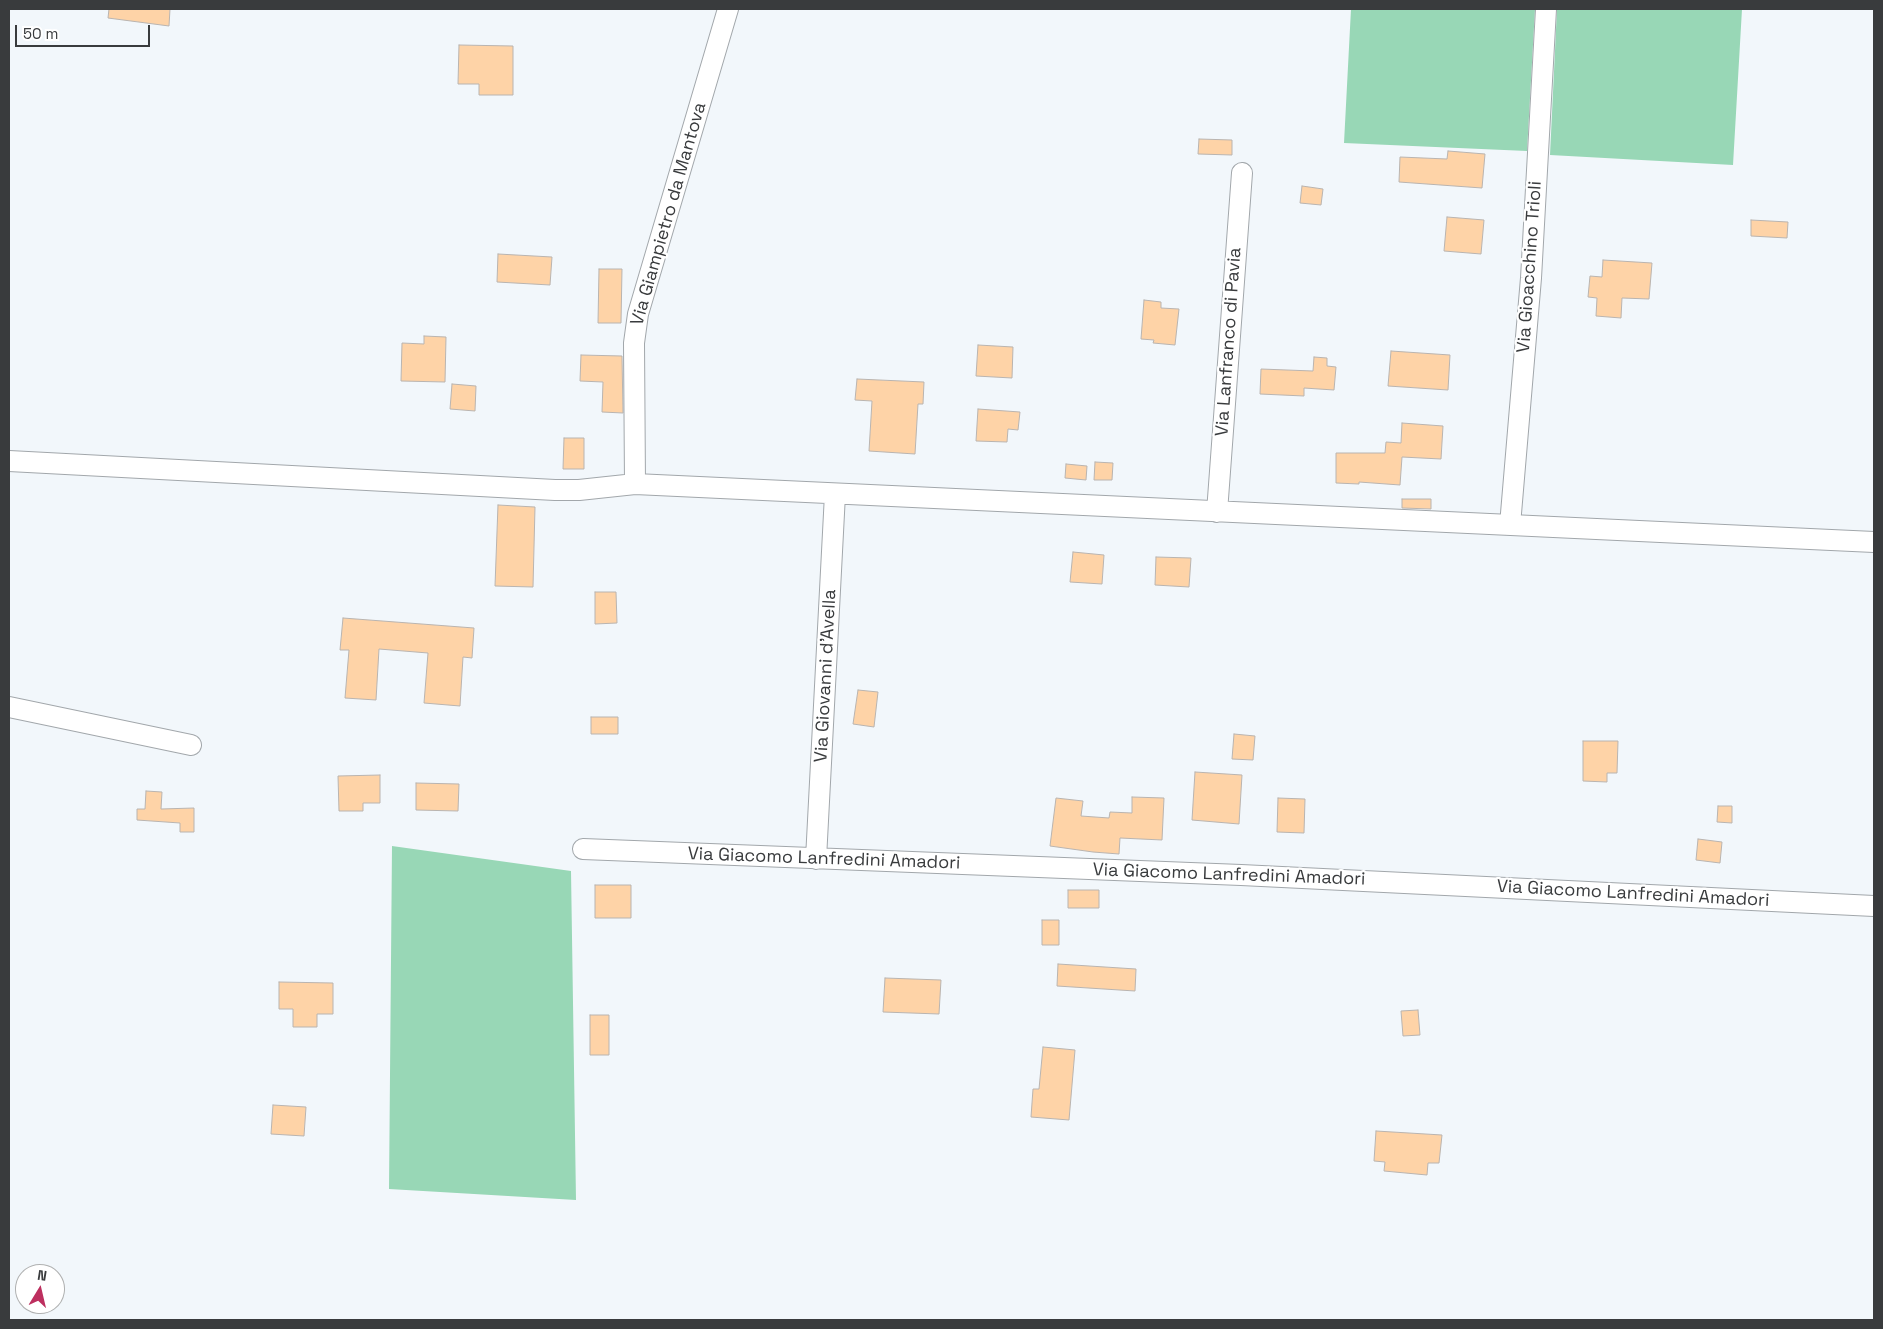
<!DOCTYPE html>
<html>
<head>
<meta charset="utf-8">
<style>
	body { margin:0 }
	#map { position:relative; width:1883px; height:1329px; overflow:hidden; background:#f2f7fb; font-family:"Space Grotesk",sans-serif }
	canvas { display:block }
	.frame { position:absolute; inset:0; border:10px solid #393b3d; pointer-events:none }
	.north { position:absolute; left:15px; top:1264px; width:50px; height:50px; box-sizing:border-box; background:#fff; border:1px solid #b0b1b1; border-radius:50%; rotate:9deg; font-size:14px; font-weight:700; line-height:20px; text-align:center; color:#393b3d }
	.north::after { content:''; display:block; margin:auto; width:18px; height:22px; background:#bd2f5f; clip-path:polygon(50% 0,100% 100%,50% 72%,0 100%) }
	.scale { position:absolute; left:15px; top:25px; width:135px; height:22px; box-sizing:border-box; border:2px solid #393b3d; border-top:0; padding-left:6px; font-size:15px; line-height:18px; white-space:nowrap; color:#393b3d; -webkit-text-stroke:4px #fff; paint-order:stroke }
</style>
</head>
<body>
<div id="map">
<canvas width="1883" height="1329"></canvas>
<div class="frame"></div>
<div class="north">N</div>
<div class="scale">50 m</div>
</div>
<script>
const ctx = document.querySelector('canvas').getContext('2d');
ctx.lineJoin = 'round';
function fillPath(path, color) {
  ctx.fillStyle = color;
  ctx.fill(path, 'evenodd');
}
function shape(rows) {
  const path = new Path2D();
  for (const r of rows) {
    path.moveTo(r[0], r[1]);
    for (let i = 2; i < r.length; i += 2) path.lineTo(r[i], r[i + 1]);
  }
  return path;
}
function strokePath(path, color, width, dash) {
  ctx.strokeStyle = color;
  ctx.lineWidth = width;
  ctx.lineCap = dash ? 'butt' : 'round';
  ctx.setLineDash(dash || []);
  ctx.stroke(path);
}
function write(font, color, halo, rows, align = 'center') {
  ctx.font = font + ' "Space Grotesk",sans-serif';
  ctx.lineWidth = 4.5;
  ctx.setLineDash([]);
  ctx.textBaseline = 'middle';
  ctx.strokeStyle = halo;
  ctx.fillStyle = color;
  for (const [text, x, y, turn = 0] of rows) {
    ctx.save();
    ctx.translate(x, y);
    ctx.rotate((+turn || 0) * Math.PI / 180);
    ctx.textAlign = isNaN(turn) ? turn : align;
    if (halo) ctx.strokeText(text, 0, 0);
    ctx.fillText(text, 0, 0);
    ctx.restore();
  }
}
fillPath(shape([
	[1351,9,1535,9,1527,151,1344,143],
	[1557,9,1742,9,1733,165,1550,155],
	[392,846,571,871,576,1200,389,1189]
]), '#98d7b6');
const building = shape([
	[109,9,170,9,169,26,108,18,109,9],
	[459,45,513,46,513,95,479,95,479,84,458,84,459,45],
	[1199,139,1232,140,1232,155,1198,154,1199,139],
	[1448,151,1485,154,1482,188,1399,182,1400,157,1447,159,1448,151],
	[1302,186,1323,189,1321,205,1300,203,1302,186],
	[1447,217,1484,220,1481,254,1444,251,1447,217],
	[1751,220,1788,222,1787,238,1751,236,1751,220],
	[498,254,552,257,550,285,497,282,498,254],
	[1603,260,1652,263,1649,299,1622,298,1621,318,1596,316,1597,298,1588,297,1590,276,1602,277,1603,260],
	[599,269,622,269,621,323,598,323,599,269],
	[1144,300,1161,302,1161,308,1179,309,1175,345,1153,343,1154,340,1141,339,1144,300],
	[424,336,446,337,445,382,401,381,402,343,424,344,424,336],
	[978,345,1013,347,1012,378,976,376,978,345],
	[1391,351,1450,355,1448,390,1388,386,1391,351],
	[581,355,622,356,623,413,602,412,603,382,580,381,581,355],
	[1314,357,1327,358,1327,366,1336,367,1334,390,1304,388,1304,396,1260,394,1261,369,1313,371,1314,357],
	[857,379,924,382,923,404,918,404,915,454,869,451,872,401,855,400,857,379],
	[452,384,476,386,475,411,450,409,452,384],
	[978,409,1020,412,1018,430,1008,429,1007,442,976,441,978,409],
	[1402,423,1443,426,1441,459,1402,457,1400,485,1359,482,1359,484,1336,483,1336,453,1385,453,1386,442,1401,443,1402,423],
	[564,438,584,438,584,469,563,469,564,438],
	[1095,462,1113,463,1112,480,1094,480,1095,462],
	[1066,464,1087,466,1086,480,1065,478,1066,464],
	[1402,499,1431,499,1431,509,1402,508,1402,499],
	[498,505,535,507,533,587,495,586,498,505],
	[1073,552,1104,555,1102,584,1070,582,1073,552],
	[1156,557,1191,558,1189,587,1155,585,1156,557],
	[595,592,616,592,617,623,595,624,595,592],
	[343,618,474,628,472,658,463,657,460,706,424,703,428,653,379,649,376,700,345,698,349,650,340,650,343,618],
	[858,690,878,692,874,727,853,724,858,690],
	[591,717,618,717,618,734,591,734,591,717],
	[1234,734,1255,736,1253,760,1232,759,1234,734],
	[1583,741,1618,741,1617,773,1607,773,1607,782,1583,781,1583,741],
	[1195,772,1242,775,1239,824,1192,820,1195,772],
	[380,775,380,803,363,803,363,811,339,811,338,776,380,775],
	[416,783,459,784,458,811,416,810,416,783],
	[146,791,162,792,161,809,194,808,194,832,180,832,180,823,137,820,137,809,145,809,146,791],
	[1132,797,1164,798,1162,840,1120,838,1119,854,1093,852,1050,846,1056,798,1083,801,1081,816,1109,818,1110,812,1132,813,1132,797],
	[1278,798,1305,799,1304,833,1277,832,1278,798],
	[1718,806,1732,806,1732,823,1717,822,1718,806],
	[1698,839,1722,842,1720,863,1696,860,1698,839],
	[595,885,631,885,631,918,595,918,595,885],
	[1068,890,1099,890,1099,908,1068,908,1068,890],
	[1042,920,1059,920,1059,945,1042,945,1042,920],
	[1058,964,1136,969,1135,991,1057,986,1058,964],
	[885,978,941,980,939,1014,883,1012,885,978],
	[279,982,333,983,333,1014,317,1014,317,1027,293,1027,293,1009,279,1009,279,982],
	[1418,1010,1420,1035,1403,1036,1401,1011,1418,1010],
	[590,1015,609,1015,609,1055,590,1055,590,1015],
	[1043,1047,1075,1050,1069,1120,1031,1117,1033,1089,1039,1089,1043,1047],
	[273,1105,306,1107,304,1136,271,1134,273,1105],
	[1376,1131,1442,1135,1439,1163,1428,1163,1427,1175,1384,1171,1385,1162,1374,1161,1376,1131]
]);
fillPath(building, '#fed3a7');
strokePath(building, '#b9b4b0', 1);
const minor = shape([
	[9,461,555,490,579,490,635,484,1874,542],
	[635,484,634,343,638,314,728,9],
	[1217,512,1242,173],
	[1510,525,1531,278,1546,9],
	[9,707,191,745],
	[583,849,1241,875,1874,906],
	[816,859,835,494]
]);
strokePath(minor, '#a2a7ab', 22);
strokePath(minor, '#fff', 20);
write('18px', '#393b3d', '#fff', [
	["Via Giampietro da Mantova",669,214,-74],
	["Via Gioacchino Trioli",1530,267,-86],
	["Via Lanfranco di Pavia",1229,342,-86],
	["Via Giovanni d'Avella",826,676,-87],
	["Via Giacomo Lanfredini Amadori",824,859,2],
	["Via Giacomo Lanfredini Amadori",1229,875,2],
	["Via Giacomo Lanfredini Amadori",1633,894,3]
]);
</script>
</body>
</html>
